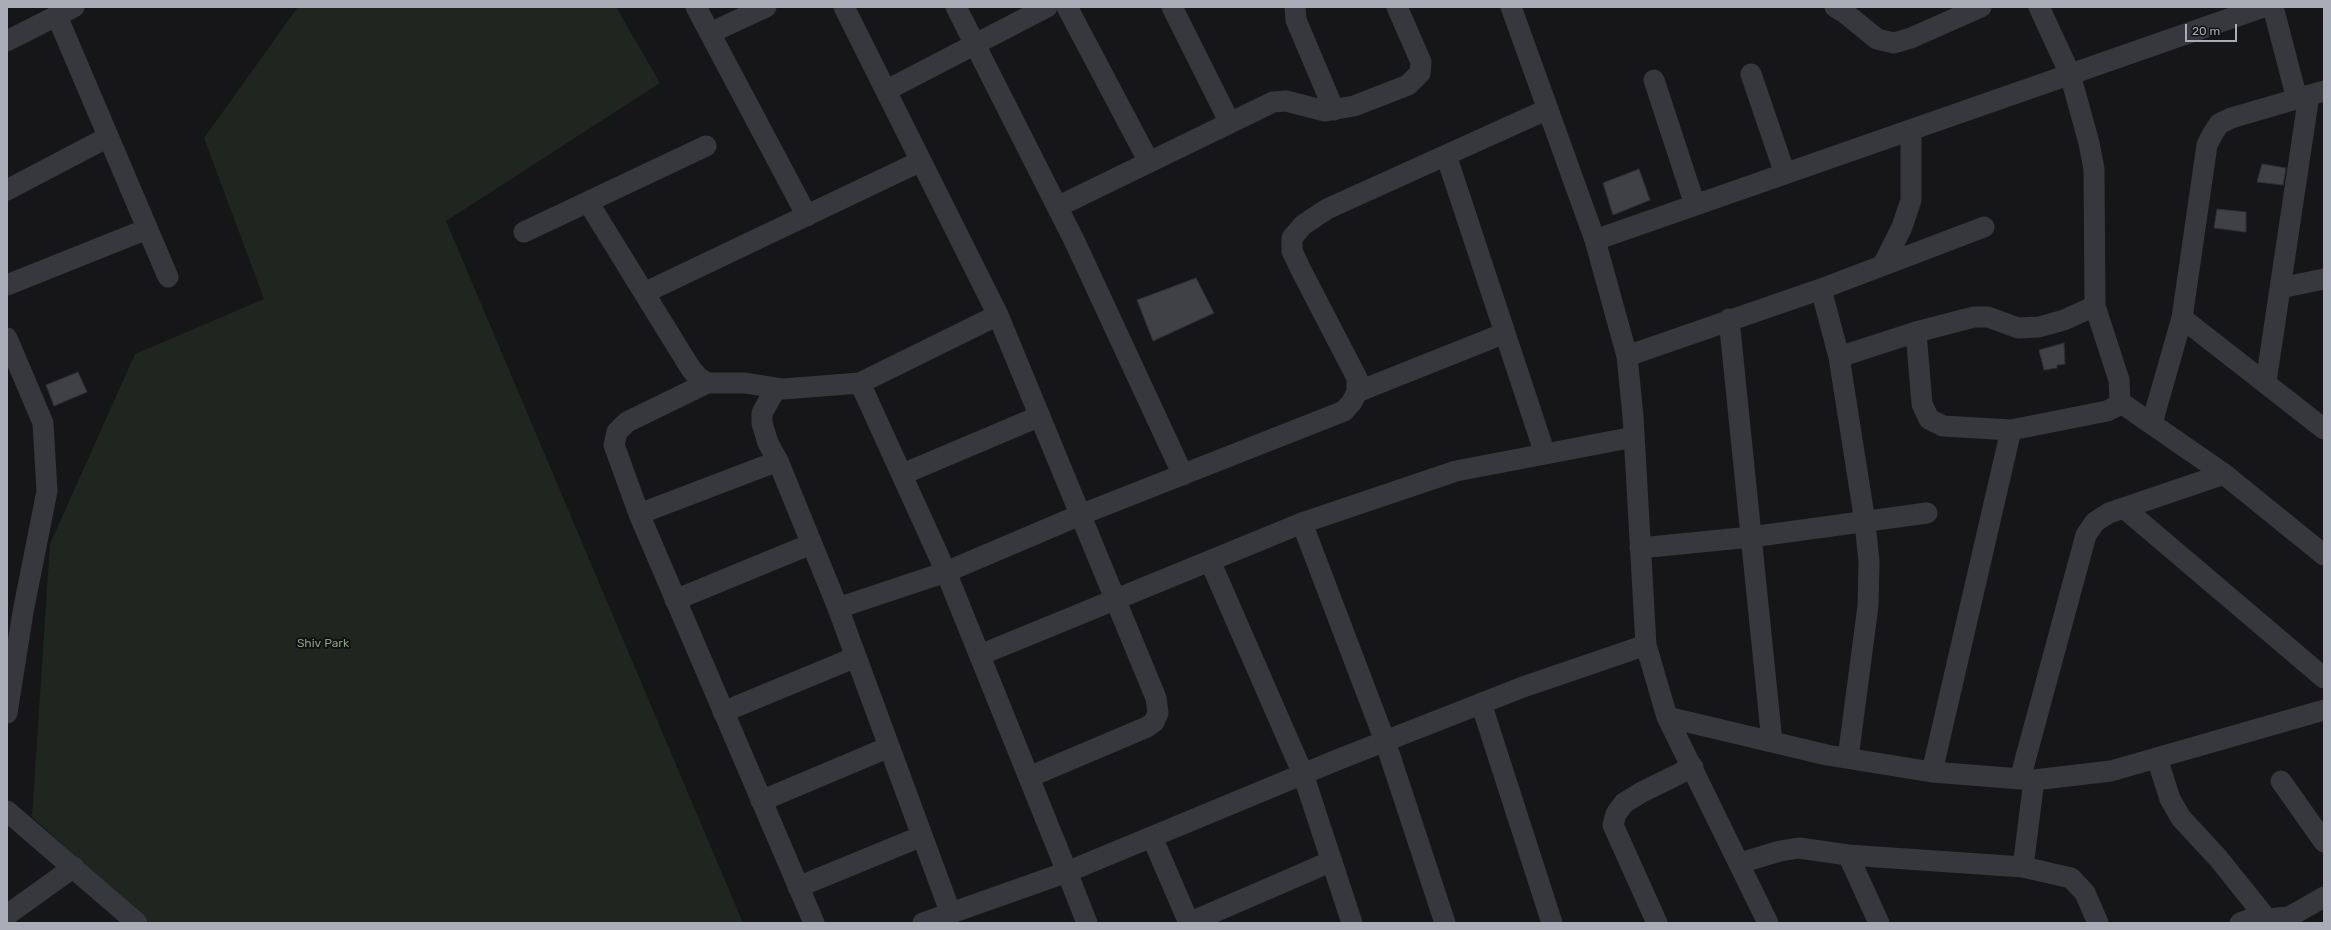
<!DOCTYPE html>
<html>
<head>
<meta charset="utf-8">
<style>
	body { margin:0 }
	#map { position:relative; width:2331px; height:930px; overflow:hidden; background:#161618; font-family:Rubik,sans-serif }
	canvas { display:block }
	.frame { position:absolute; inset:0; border:8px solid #a8adb8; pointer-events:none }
	.scale { position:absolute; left:2185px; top:24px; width:52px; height:18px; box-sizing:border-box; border:2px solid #a8adb8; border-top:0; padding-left:5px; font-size:12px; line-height:14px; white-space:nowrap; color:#a8adb8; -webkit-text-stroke:3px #111113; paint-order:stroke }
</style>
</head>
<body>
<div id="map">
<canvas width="2331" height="930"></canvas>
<div class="frame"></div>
<div class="scale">20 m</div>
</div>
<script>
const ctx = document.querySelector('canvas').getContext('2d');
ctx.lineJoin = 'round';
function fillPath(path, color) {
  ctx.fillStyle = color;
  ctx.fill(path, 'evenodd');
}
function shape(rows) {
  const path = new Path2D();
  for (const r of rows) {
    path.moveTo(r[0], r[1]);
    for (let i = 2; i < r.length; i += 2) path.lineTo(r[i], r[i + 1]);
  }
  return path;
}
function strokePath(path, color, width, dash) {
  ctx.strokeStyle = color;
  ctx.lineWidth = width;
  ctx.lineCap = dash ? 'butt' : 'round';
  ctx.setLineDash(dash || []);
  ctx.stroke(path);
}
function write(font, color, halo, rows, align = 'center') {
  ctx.font = font + ' Rubik,sans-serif';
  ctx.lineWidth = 4;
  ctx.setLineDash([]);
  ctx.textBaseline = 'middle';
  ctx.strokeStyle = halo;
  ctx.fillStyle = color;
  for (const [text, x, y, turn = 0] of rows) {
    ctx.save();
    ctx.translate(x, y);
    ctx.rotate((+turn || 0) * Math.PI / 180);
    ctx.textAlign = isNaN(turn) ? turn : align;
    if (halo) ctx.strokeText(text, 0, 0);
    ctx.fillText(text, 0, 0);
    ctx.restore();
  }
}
fillPath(shape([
	[298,7,616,7,660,83,446,221,743,923,150,923,32,817,50,544,135,354,264,299,204,138]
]), '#1e261f');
const building = shape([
	[2262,164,2286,168,2283,185,2257,182,2262,164],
	[1639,169,1650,200,1613,215,1603,183,1639,169],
	[2217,209,2246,212,2246,232,2214,228,2217,209],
	[1196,278,1214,313,1153,341,1137,300,1196,278],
	[2064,343,2065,364,2057,365,2057,368,2044,370,2039,350,2064,343],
	[78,372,87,392,54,406,46,385,78,372]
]);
fillPath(building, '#404145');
strokePath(building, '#303034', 1);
strokePath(shape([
	[696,7,807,216],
	[844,7,998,315,1156,698,1158,713,1154,722,1147,727,1029,777],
	[956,7,1074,240,1183,475],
	[1067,7,1149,162],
	[1172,7,1230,123],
	[1295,7,1296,20,1334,110],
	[1511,7,1595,240,1627,356,1633,416,1646,645,1667,717,1768,923],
	[1835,7,1845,13,1877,39,1894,43,1911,38,1981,7],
	[2273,7,2297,99],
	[57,16,168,277],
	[710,33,766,7],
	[7,41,74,7],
	[1751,74,1785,174],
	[1654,80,1695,205],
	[887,90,1047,7],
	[1446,155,1545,454],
	[7,190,108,137],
	[588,202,691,369,698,377,707,383,745,383,783,389,860,383,998,315],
	[1057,207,1273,102,1286,101,1325,111,1354,106,1408,85,1420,73,1421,62,1397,7],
	[524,232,706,146],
	[1595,240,2263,7],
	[1883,265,1902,227,1911,200,1911,130],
	[7,285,147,229],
	[2280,288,2324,279],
	[1821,289,1839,357,1865,522,1869,562,1868,606,1848,758],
	[644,293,921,161],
	[2182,318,2324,429],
	[1729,319,1772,742],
	[1916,332,1922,404,1929,419,1943,426,2011,430,2107,411,2115,407,2120,402,2119,380,2095,306,2094,169,2089,143,2070,74,2039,7],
	[7,338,43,423,47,491,23,612,7,713],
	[1627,356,1821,289,1984,227],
	[1839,357,1916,332,1974,317,1988,317,2018,328,2039,327,2064,320,2095,306],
	[2266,382,2309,95],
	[707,383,627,422,617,432,614,445,639,514,814,923],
	[860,383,946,572,1067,872,923,923],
	[776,388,762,413,762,423,768,443,778,461,838,608,951,914],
	[1357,392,1505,333],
	[2120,402,2224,474,2324,555],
	[2152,423,2182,318,2207,145,2212,135,2219,124,2231,118,2324,91],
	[903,474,1040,416],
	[2124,508,2324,678],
	[639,514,778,461],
	[1302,523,1385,741,1445,923],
	[1640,548,1751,537,1927,513],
	[1210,561,1303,774,1352,923],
	[675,600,811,544],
	[838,608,946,572,1080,515,1344,411,1352,402,1357,392,1357,378,1301,270,1292,251,1292,238,1303,225,1327,209,1548,109],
	[980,655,1302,523,1456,471,1634,437],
	[1481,703,1552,923],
	[723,712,856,657],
	[1667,717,1827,755,1932,772,2034,780,2111,771,2324,710],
	[2157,758,2170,799,2181,818,2218,858,2267,919],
	[1932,772,2011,430],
	[2020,779,2086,535,2095,522,2109,513,2224,474],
	[2281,781,2324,842],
	[761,801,889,747],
	[7,811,137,923],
	[1152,837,1189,923],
	[1848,855,1879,923],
	[1740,863,1780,851,1799,848,1848,855,2023,867,2071,878,2085,893,2098,923],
	[2023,867,2034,780],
	[798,887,922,836],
	[7,915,74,867],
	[1087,923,1067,872,1337,760,1523,687,1646,645],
	[1189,923,1332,861],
	[1657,923,1613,825,1616,814,1624,803,1642,792,1693,767],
	[2240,923,2253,918,2267,919,2289,917,2324,897]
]), '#37383d', 21);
write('12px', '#7fa381', '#111113', [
	["Shiv Park",323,644]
]);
</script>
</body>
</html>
